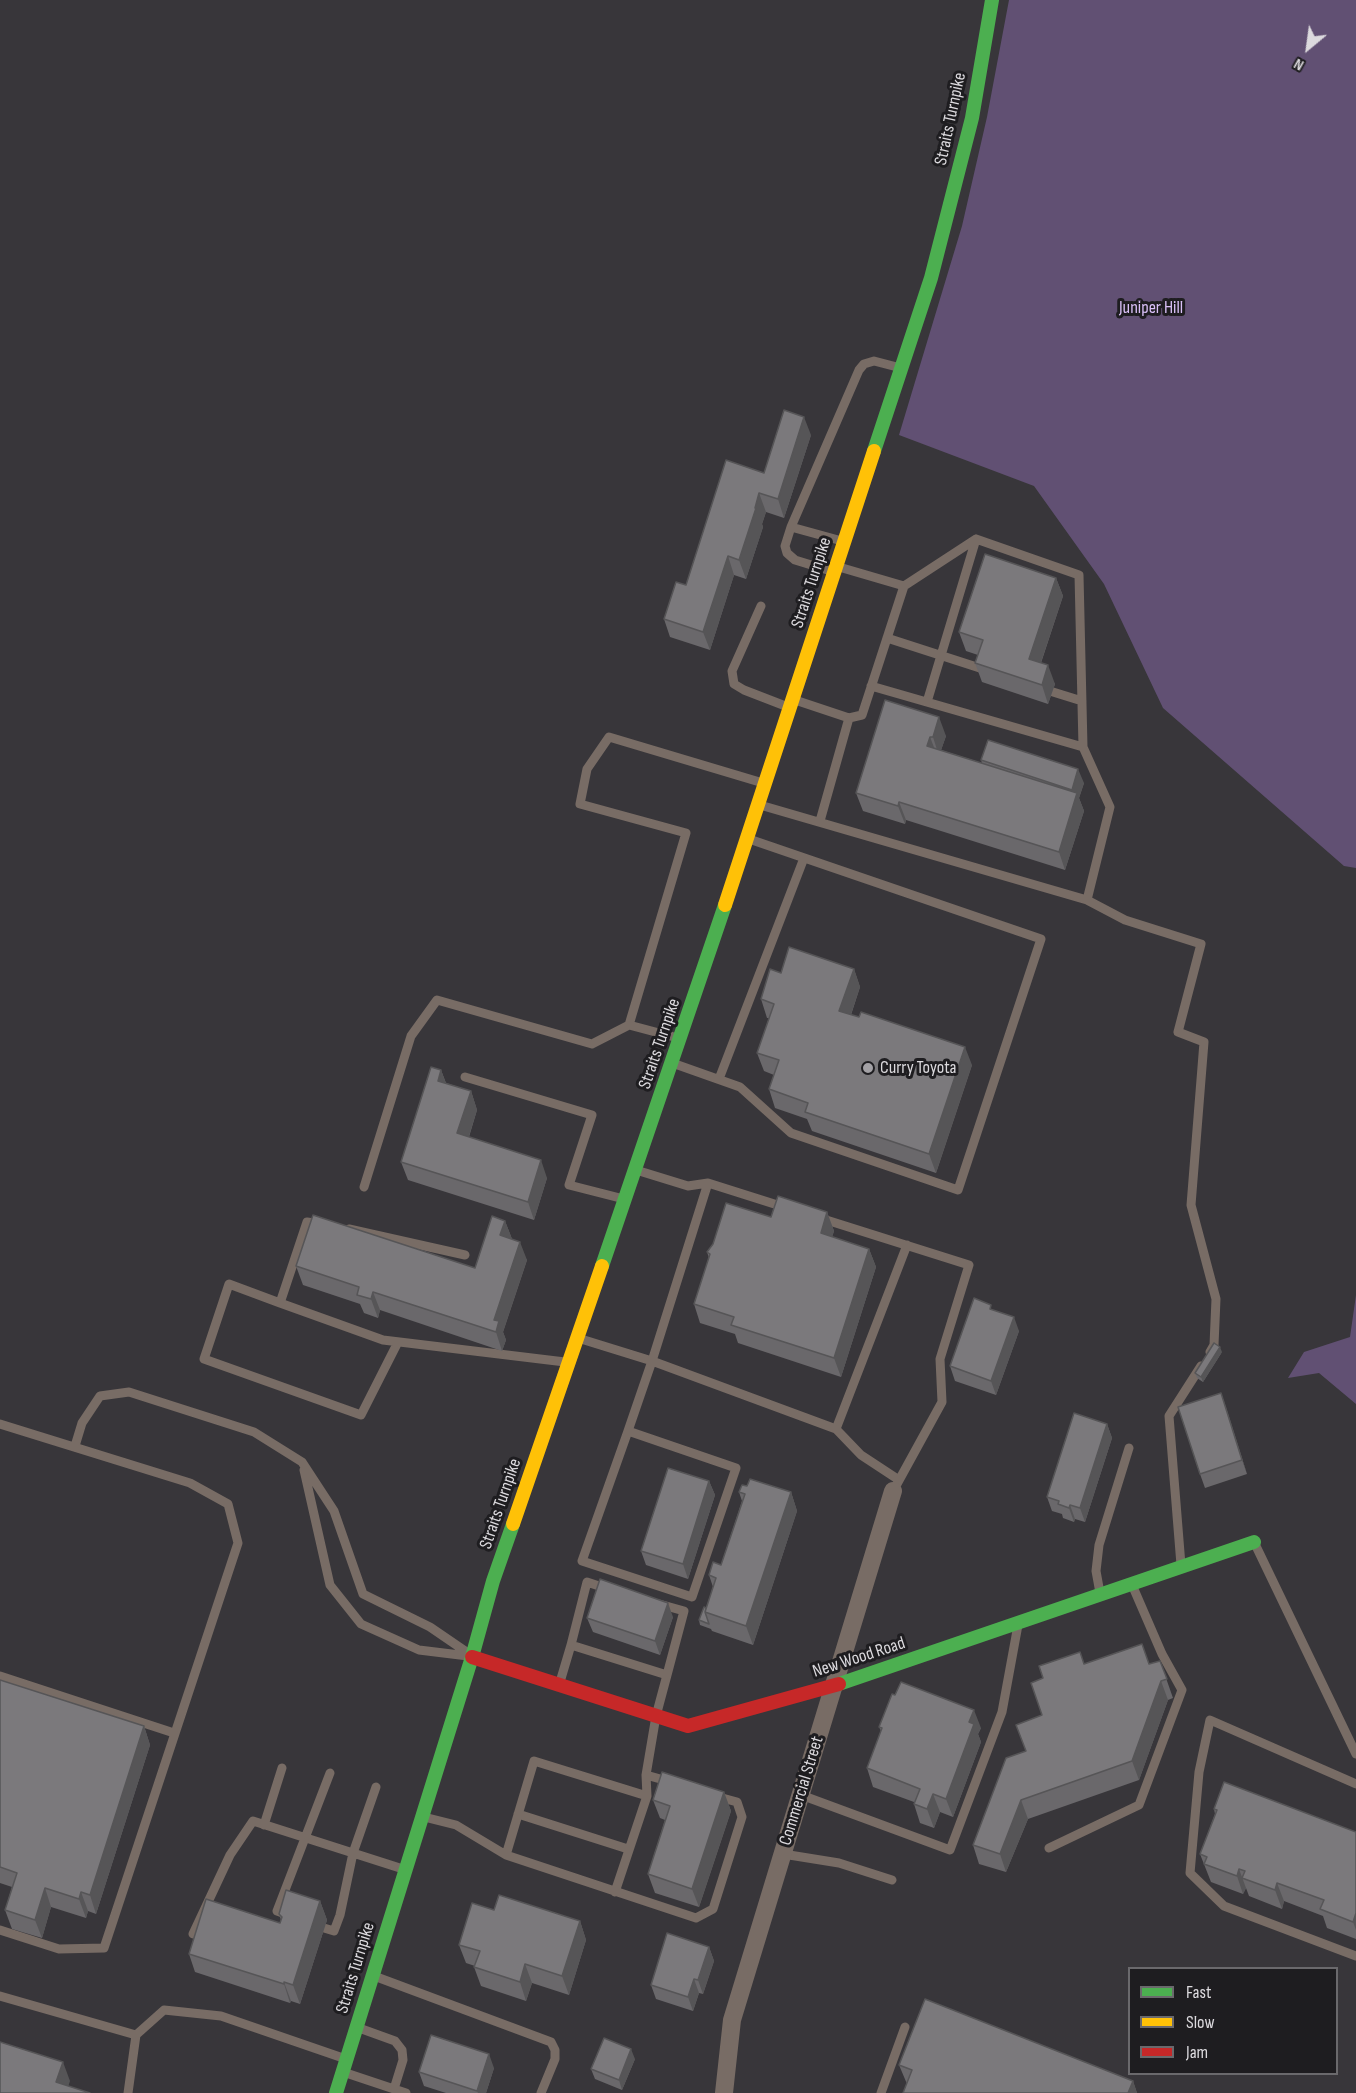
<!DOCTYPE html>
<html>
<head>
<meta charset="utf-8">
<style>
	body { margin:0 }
	#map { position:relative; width:1356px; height:2093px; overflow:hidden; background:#38363a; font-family:"Sofia Sans Condensed",sans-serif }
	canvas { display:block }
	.legend { position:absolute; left:1128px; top:1967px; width:210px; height:108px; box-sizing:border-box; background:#1e1d20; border:2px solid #6a696c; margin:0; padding:8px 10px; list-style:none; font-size:18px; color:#dcdade }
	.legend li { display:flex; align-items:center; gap:12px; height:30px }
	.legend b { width:30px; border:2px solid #6a696c }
	.north { position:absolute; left:1278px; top:18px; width:60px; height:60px; -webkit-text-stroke:4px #1e1d20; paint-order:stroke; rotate:209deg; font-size:16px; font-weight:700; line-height:24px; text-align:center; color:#dcdade }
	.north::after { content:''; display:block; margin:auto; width:21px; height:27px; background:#dcdade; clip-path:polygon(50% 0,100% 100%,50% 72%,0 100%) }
</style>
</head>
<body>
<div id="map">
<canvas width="1356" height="2093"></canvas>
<ul class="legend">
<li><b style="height:8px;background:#4caf50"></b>Fast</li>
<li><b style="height:8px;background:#ffc107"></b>Slow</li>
<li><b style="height:8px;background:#c62828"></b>Jam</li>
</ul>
<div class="north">N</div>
</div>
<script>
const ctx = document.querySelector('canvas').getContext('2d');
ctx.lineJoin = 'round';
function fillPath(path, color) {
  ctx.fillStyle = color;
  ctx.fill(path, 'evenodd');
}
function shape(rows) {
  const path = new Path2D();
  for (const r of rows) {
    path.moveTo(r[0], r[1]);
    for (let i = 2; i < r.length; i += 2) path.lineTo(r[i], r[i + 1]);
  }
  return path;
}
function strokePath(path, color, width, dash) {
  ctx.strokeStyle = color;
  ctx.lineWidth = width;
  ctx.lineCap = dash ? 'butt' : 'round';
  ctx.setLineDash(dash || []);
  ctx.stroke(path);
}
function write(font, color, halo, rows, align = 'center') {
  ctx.font = font + ' "Sofia Sans Condensed",sans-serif';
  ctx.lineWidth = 6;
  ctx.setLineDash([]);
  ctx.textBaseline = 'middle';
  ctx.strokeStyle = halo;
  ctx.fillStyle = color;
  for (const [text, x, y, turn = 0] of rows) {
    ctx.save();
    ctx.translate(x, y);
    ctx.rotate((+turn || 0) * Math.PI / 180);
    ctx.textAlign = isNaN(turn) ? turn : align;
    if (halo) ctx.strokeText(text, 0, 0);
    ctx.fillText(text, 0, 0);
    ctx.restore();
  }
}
fillPath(shape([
	[1009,0,1356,0,1356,868,1344,866,1163,708,1104,584,1034,486,899,435,962,226,987,117],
	[1356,1295,1356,1404,1319,1373,1288,1378,1304,1352,1350,1337]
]), '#615073');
strokePath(shape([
	[791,527,859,370,864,364,874,361,897,367],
	[831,571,795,560,787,553,785,546,791,527,842,541],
	[904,586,976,539,1079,575,1083,747,1110,807,1087,900,1125,920,1201,944,1178,1032,1204,1042,1191,1205,1216,1299,1214,1345,1210,1352],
	[761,606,732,671,734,684,744,690,788,707],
	[887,638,986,670],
	[871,686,1083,747],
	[1053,692,1082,701],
	[795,700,849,718,862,715,904,586,839,567],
	[927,702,976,539],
	[760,805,1087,900],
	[820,821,849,718],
	[678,1038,629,1025,686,833,580,804,587,769,609,737,763,783],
	[675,1064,740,1087,791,1133,958,1190,1041,939,749,839],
	[465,1077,592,1115,569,1185,620,1198],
	[719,1079,804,858],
	[636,1170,688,1186,708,1183,787,1208],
	[364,1187,411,1036,437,1000,592,1044,629,1025],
	[820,1218,969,1265,940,1359,942,1402,897,1484],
	[321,1224,307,1222,280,1303,383,1340,565,1362],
	[349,1229,465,1255],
	[280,1303,229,1284,204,1359,361,1415,398,1342],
	[581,1339,652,1361,708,1183],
	[0,1424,190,1483,228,1504,238,1543,104,1948,59,1949,0,1930],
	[836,1429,907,1245],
	[628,1431,736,1468,692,1597,582,1561,628,1431,652,1361,836,1429,861,1455,899,1480],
	[75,1446,82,1423,100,1396,129,1392,254,1432,302,1462,334,1511,363,1594,430,1627,468,1653],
	[304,1470,330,1585,361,1624,419,1650,468,1656],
	[1255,1544,1356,1754],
	[1181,1565,1169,1416,1201,1366],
	[1100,1593,1096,1571,1099,1545,1129,1448],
	[571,1645,587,1582,608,1589],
	[0,1676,174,1733],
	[560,1682,571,1645,667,1675,684,1611,659,1604],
	[646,1775,671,1782],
	[1356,1784,1210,1720,1199,1772,1190,1873,1224,1906,1356,1956],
	[801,1795,950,1850,1002,1712,1018,1625],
	[518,1814,628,1849],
	[424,1817,456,1825,506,1855,696,1918,713,1909,742,1817,737,1802,715,1796],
	[264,1825,282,1768],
	[1049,1848,1139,1805,1182,1690,1162,1654,1133,1587],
	[783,1854,839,1863,892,1880],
	[506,1855,534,1761,647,1796],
	[615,1892,647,1796,646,1775,656,1716,667,1675],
	[291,1916,277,1911,330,1773],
	[324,1928,334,1931,340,1915,353,1853,376,1787],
	[193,1934,230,1855,253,1821,403,1869],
	[374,1976,551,2042,555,2050,555,2059,541,2093],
	[0,1996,136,2035],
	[359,2028,395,2041,402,2050,403,2060,394,2089],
	[346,2073,406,2093],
	[128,2093,136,2035,164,2010,221,2016,343,2058],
	[881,2093,905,2027]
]), '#786c65', 9);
strokePath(shape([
	[724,2093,732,2020,893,1491]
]), '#786c65', 18);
strokePath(shape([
	[874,451,931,278,972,118,992,0],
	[602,1266,725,905],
	[839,1684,1254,1542],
	[336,2093,472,1657,493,1581,513,1524]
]), '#4caf50', 14);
strokePath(shape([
	[725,905,874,451],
	[513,1524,602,1266]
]), '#ffc107', 14);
strokePath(shape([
	[472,1657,688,1726,839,1684]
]), '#c62828', 14);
fillPath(shape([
	[811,435,784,518,766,512,762,524,763,527,746,579,734,575,710,650,670,637,664,619,686,585,764,473],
	[1056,578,1063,596,1041,663,1055,684,1048,704,982,682,975,663,978,655,966,651,959,632],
	[885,700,946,736,941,750,982,763,981,760,1084,783,1079,798,1084,811,1065,870,906,820,905,824,863,811,856,793],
	[854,969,860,987,851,1015,972,1065,936,1173,812,1131,807,1119,775,1108,769,1089,774,1075,764,1071,757,1053,769,1018,767,1018,761,999,781,973],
	[441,1070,446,1083,471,1091,477,1110,469,1137,547,1178,534,1220,408,1180,401,1162],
	[827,1212,834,1231,832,1237,869,1249,876,1267,841,1377,738,1343,735,1334,700,1323,694,1304,709,1258,707,1252,771,1217],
	[505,1221,512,1239,527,1260,503,1332,506,1340,502,1351,380,1310,378,1318,364,1313,360,1304,303,1285,296,1266,475,1268],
	[993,1310,1019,1331,996,1395,955,1381,950,1366],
	[1222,1352,1203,1382,1197,1378,1195,1373],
	[1221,1393,1247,1474,1205,1488,1200,1474],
	[1107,1424,1112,1438,1085,1522,1075,1519,1074,1522,1063,1518,1062,1514,1052,1511,1047,1497],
	[709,1481,715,1495,688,1579,646,1565,641,1551],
	[747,1486,791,1492,797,1511,753,1645,712,1631,711,1629,700,1625,699,1620,706,1608,713,1587,709,1575,721,1565,742,1501,739,1492],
	[673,1617,660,1655,593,1632,587,1618],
	[1160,1661,1173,1698,1168,1700,1139,1780,1028,1819,1006,1872,979,1864,973,1845,1026,1751,1042,1715,1084,1664,1149,1664],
	[0,1680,144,1726,150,1745,96,1914,88,1911,86,1918,51,1907,42,1938,12,1929,5,1910,12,1887,0,1883],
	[879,1727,981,1728,978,1734,981,1742,953,1817,940,1812,934,1828,920,1823,914,1804,914,1802,873,1787,867,1768,881,1731],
	[724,1792,731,1811,699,1907,655,1893,648,1874,665,1820,660,1818,653,1800],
	[1214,1809,1356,1832,1356,1939,1327,1928,1323,1916,1284,1901,1282,1909,1249,1896,1246,1888,1243,1894,1211,1882,1200,1854,1215,1814],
	[320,1901,327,1920,300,2004,291,2001,290,2003,195,1972,189,1954,280,1923,281,1920,279,1914],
	[494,1910,580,1921,586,1940,569,1995,532,1983,526,2001,481,1986,474,1967,475,1966,466,1963,459,1945],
	[709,1947,714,1961,703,1994,699,1993,693,2011,656,1999,651,1985],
	[635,2059,622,2090,595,2079,591,2069],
	[899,2065,1133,2081,1137,2093,903,2093,907,2084],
	[494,2068,486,2093,446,2093,424,2086,419,2072]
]), '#6a686b');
fillPath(shape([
	[804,417,811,435,784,518,778,499],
	[759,493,766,512,762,524,763,527,746,579,739,560],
	[728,556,734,575,710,650,703,632],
	[1056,578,1063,596,1036,677,1029,659],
	[1048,665,1055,684,1048,704,1042,685],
	[939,717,946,736,939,756,933,737],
	[930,737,937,755,927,746],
	[1078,769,1084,783,1079,798,1084,811,1065,870,1059,852,1075,799,1072,790],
	[899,802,906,820,905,824,898,806],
	[854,969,860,987,846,1029,839,1011],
	[965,1047,972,1065,936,1173,929,1154],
	[441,1070,448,1089,438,1081],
	[471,1091,477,1110,464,1152,457,1133],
	[541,1160,547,1178,534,1220,528,1202],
	[827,1212,834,1231,827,1252,821,1233],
	[505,1221,512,1239,500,1235],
	[520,1242,527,1260,503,1332,506,1340,502,1351,496,1332,494,1320],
	[869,1249,876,1267,841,1377,834,1358],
	[373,1292,380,1310,378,1318,371,1299],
	[1014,1317,1019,1331,996,1395,991,1381],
	[1220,1347,1222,1352,1203,1382,1201,1377],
	[1221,1393,1226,1407,1247,1474,1242,1460],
	[1107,1424,1112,1438,1085,1522,1080,1508],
	[709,1481,715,1495,688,1579,683,1564],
	[791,1492,797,1511,753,1645,746,1626],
	[1070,1505,1075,1519,1074,1522,1069,1508],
	[668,1603,673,1617,660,1655,655,1641],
	[1161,1681,1168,1700,1139,1780,1132,1761],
	[974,1710,981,1728,978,1734,981,1742,953,1817,946,1799,969,1722],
	[144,1726,150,1745,96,1914,90,1895],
	[724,1792,731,1811,699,1907,692,1889],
	[933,1794,940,1812,934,1828,927,1809],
	[1021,1800,1028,1819,1006,1872,1000,1854],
	[1239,1869,1246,1888,1243,1894,1237,1876],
	[1277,1883,1284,1901,1282,1909,1275,1890],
	[45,1888,51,1907,42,1938,35,1920],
	[81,1892,88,1911,86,1918,79,1899],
	[320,1901,327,1920,300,2004,293,1985],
	[1356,1913,1356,1930,1353,1922],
	[580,1921,586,1940,569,1995,562,1976],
	[709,1947,714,1961,703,1994,698,1980],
	[525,1964,532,1983,526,2001,520,1982],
	[694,1979,699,1993,693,2011,688,1997],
	[284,1982,291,2001,290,2003,284,1984],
	[631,2049,635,2059,622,2090,619,2080],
	[489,2054,494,2068,486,2093,478,2093,477,2091],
	[63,2062,70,2081,66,2093,56,2082],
	[1133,2081,1137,2093,1128,2093]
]), '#565557');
const building = shape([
	[784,410,804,417,778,499,759,493,755,508,756,508,739,560,728,556,703,632,664,619,676,582,686,585,726,460,764,473,784,410],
	[985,554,1056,578,1029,659,1048,665,1042,685,975,663,983,640,959,632,985,554],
	[885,700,939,717,933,737,930,737,927,746,1077,793,1059,852,899,802,898,806,856,793,885,700],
	[988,740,1078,769,1072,790,981,760,988,740],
	[789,947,854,969,839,1011,859,1017,861,1012,965,1047,929,1154,805,1112,808,1103,769,1089,779,1060,757,1053,774,1004,761,999,770,969,781,973,789,947],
	[431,1067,441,1070,438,1081,471,1091,457,1133,541,1160,528,1202,401,1162,431,1067],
	[778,1196,827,1212,821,1233,869,1249,834,1358,731,1325,734,1317,694,1304,710,1254,707,1252,713,1244,726,1203,771,1217,778,1196],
	[313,1215,475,1268,492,1216,505,1221,500,1235,520,1242,494,1320,499,1321,496,1332,373,1292,371,1299,357,1295,359,1287,296,1266,313,1215],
	[974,1298,991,1305,990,1309,1014,1317,991,1381,950,1366,974,1298],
	[1214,1343,1220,1347,1201,1377,1195,1373,1214,1343],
	[1221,1393,1242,1460,1200,1474,1178,1407,1221,1393],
	[1074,1413,1107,1424,1080,1508,1070,1505,1069,1508,1058,1504,1059,1501,1047,1497,1074,1413],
	[668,1468,709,1481,683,1564,641,1551,668,1468],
	[750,1479,791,1492,746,1626,705,1612,716,1578,709,1575,713,1562,721,1565,745,1494,739,1492,742,1485,747,1486,750,1479],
	[600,1579,668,1603,655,1641,587,1618,600,1579],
	[704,1607,706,1608,705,1612,709,1624,699,1620,704,1607],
	[1142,1644,1149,1664,1160,1661,1167,1679,1161,1681,1132,1761,1021,1800,1000,1854,973,1845,1006,1758,1026,1751,1016,1725,1042,1715,1031,1683,1043,1678,1039,1666,1080,1652,1084,1664,1142,1644],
	[0,1680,144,1726,90,1895,81,1892,79,1899,45,1888,35,1920,5,1910,17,1873,0,1867,0,1680],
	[901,1682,974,1710,969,1722,974,1724,946,1799,933,1794,927,1809,914,1804,920,1789,867,1768,882,1728,879,1727,892,1694,895,1695,901,1682],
	[662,1772,724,1792,692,1889,648,1874,670,1806,653,1800,662,1772],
	[1224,1782,1356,1832,1356,1913,1353,1922,1320,1909,1324,1900,1277,1883,1275,1890,1242,1878,1245,1871,1239,1869,1237,1876,1204,1864,1207,1857,1200,1854,1217,1810,1214,1809,1224,1782],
	[286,1890,320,1901,293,1985,284,1982,284,1984,189,1954,206,1899,280,1923,282,1917,279,1914,286,1890],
	[499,1895,580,1921,562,1976,525,1964,520,1982,474,1967,480,1951,459,1945,472,1903,494,1910,499,1895],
	[667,1933,709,1947,698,1980,694,1979,688,1997,651,1985,667,1933],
	[925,1999,1133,2081,1128,2093,903,2093,912,2070,899,2065,925,1999],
	[431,2035,489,2054,477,2091,419,2072,431,2035],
	[604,2038,631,2049,619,2080,591,2069,604,2038],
	[0,2042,63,2062,56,2082,90,2093,0,2093,0,2042]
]);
fillPath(building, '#7b797c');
strokePath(building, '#565557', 1.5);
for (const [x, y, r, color] of [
	[868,1068,6,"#a3a1a5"]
]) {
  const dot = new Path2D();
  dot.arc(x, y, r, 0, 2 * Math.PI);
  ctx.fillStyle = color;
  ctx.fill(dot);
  strokePath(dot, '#1e1d20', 2);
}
write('18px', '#dcdade', '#1e1d20', [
	["Straits Turnpike",951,119,-78],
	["Straits Turnpike",812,583,-72],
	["Straits Turnpike",660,1044,-71],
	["Straits Turnpike",501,1504,-71],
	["New Wood Road",859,1658,-18],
	["Commercial Street",802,1791,-73],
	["Straits Turnpike",356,1968,-73]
]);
write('18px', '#dac0f8', '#1e1d20', [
	["Juniper Hill",1151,308]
]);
write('18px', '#dcdade', '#1e1d20', [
	["Curry Toyota",880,1068]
], 'left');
</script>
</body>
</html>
